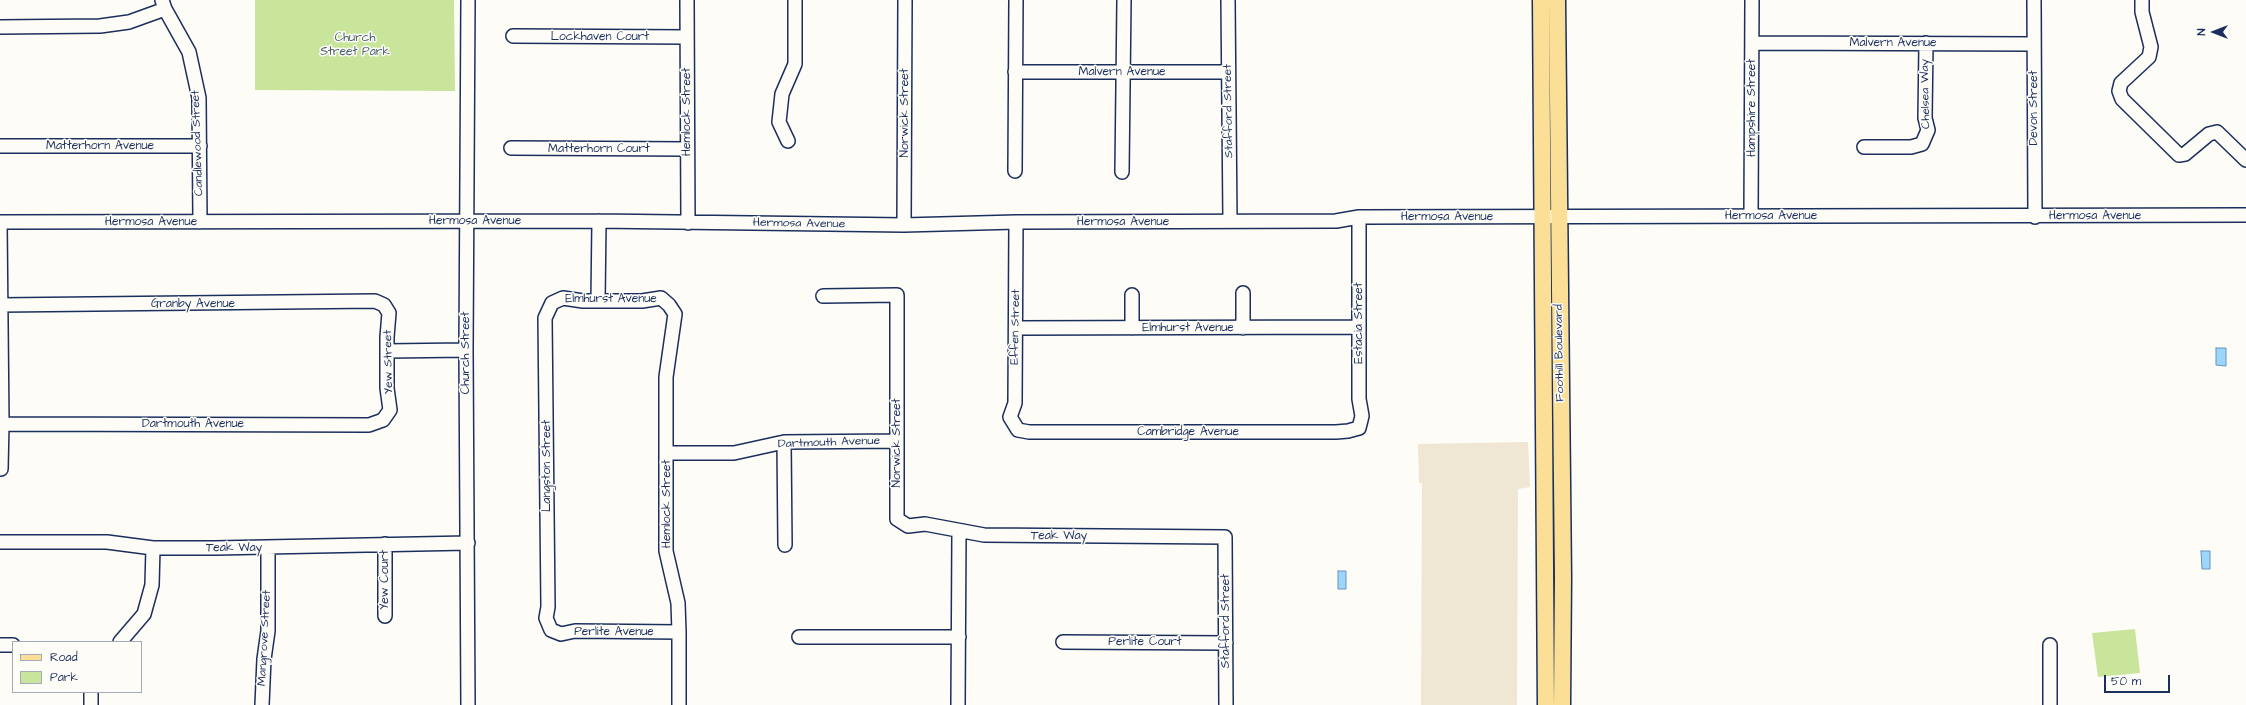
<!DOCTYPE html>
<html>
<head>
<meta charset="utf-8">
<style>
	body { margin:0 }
	#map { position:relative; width:2246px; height:705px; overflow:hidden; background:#fdfcf7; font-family:"Architects Daughter",sans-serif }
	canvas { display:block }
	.legend { position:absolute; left:12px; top:641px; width:130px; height:52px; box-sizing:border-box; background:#fdfcf7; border:1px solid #a3aaba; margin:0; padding:5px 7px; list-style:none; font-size:12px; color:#1b2f5e }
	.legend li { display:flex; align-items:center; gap:8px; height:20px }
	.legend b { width:20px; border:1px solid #a3aaba }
	.north { position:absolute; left:2194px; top:12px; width:40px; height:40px; -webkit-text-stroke:3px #fdfcf7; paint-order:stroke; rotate:270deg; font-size:11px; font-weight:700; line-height:16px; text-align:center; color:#1b2f5e }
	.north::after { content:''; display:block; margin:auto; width:14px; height:18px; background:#1b2f5e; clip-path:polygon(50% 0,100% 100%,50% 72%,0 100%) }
	.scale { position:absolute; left:2104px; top:675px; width:66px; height:18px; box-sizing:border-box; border:2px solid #1b2f5e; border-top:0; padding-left:5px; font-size:12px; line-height:14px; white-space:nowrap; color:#1b2f5e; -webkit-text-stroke:3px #fdfcf7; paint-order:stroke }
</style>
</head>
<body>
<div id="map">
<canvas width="2246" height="705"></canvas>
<ul class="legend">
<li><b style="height:5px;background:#fbdf96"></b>Road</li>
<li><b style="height:11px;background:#c9e59c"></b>Park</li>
</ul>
<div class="north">N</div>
<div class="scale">50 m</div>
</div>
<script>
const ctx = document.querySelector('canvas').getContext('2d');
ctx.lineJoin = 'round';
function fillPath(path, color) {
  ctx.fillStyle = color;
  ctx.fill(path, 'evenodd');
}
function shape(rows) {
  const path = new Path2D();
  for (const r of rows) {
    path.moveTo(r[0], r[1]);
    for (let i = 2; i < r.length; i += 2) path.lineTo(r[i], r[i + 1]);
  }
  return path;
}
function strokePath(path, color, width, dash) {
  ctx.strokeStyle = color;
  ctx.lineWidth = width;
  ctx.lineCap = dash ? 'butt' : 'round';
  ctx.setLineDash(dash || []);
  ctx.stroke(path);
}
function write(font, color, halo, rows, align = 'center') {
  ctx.font = font + ' "Architects Daughter",sans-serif';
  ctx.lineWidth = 3;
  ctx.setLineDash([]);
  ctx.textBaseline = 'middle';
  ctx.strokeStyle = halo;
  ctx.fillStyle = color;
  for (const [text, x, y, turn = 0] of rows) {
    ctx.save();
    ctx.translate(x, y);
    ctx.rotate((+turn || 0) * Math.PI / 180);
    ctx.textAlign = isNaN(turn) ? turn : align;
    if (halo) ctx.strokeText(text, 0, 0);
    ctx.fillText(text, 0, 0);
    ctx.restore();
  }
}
fillPath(shape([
	[1528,442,1530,487,1518,489,1517,705,1421,705,1422,483,1419,483,1418,444]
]), '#efe6d4');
fillPath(shape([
	[255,0,454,0,455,91,255,90],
	[2135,629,2140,673,2098,677,2092,633]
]), '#c9e59c');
const water = shape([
	[2216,348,2226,348,2226,366,2216,365,2216,348],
	[2201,551,2210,551,2210,569,2202,569,2201,551],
	[1338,571,1346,571,1346,589,1338,589,1338,571]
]);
fillPath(water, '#9cd6fc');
strokePath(water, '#6893bd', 1);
const minor = shape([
	[162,0,165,9,189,52,199,98,200,222],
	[468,0,466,350,468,705],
	[687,0,688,223],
	[1228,0,1230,221],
	[2034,0,2035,217],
	[2142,0,2142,12,2151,47,2149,57,2121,83,2119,91,2122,99,2179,155,2185,154,2209,134,2217,132,2246,160],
	[0,27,100,26,129,22,165,9],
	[513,36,687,37],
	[1752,43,2034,44],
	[1015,72,1228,72],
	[788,141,779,122,782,94,795,64,795,0],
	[0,146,200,146],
	[1864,147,1911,147,1922,144,1928,130,1925,118,1926,43],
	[511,148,687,149],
	[1015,171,1016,0],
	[1122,172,1124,0],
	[1751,216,1752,0],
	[0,222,599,221,904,225,1016,222,1336,221,1359,217,2246,215],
	[1016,222,1015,403,1010,417,1018,430,1029,432,1336,432,1348,431,1359,428,1362,416,1359,399,1359,217],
	[0,223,2,424,1,469],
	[904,225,905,0],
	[1132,295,1132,328],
	[823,296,897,295,897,519,908,526,925,524,984,535,1225,537,1226,705],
	[598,301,599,221],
	[1,305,375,301,384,305,389,313,387,337,387,388,390,410,383,420,369,425,2,424],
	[1016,328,1359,327],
	[1243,328,1243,293],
	[387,351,466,350],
	[784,442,785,545],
	[667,453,734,453,784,442,897,441],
	[0,542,107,542,153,548,215,548,468,543],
	[385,544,385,616],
	[679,632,575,631,561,634,551,630,546,618,548,607,545,318,552,303,563,298,583,301,642,301,661,298,669,305,675,314,666,377,666,551,678,603,679,632,679,705],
	[799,637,959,637],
	[120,642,144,614,152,585,153,548],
	[1063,642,1226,643],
	[0,645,13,645],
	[2050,645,2050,705],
	[91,705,91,692],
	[262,705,264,659,268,631,268,547],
	[958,705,959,532]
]);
const major = shape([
	[1541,0,1546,705],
	[1557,0,1563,577,1562,705]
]);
strokePath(minor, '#1b2f5e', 16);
strokePath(major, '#1b2f5e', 19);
strokePath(minor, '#fdfcf7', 13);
strokePath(major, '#fbdf96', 16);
write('12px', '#1b2f5e', '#fdfcf7', [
	["Lockhaven Court",600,37],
	["Malvern Avenue",1893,43],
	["Malvern Avenue",1122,72],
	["Chelsea Way",1926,94,-91],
	["Hampshire Street",1752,108,-90],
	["Devon Street",2034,108,-90],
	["Stafford Street",1229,111,-91],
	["Hemlock Street",687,112,-90],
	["Norwick Street",905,113,-90],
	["Candlewood Street",198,143,-92],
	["Matterhorn Avenue",100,146],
	["Matterhorn Court",599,149],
	["Hermosa Avenue",1771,216],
	["Hermosa Avenue",2095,216],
	["Hermosa Avenue",1447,217],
	["Hermosa Avenue",475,221],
	["Hermosa Avenue",151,222],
	["Hermosa Avenue",1123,222],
	["Hermosa Avenue",799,224,1],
	["Elmhurst Avenue",611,299],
	["Granby Avenue",193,304],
	["Estacia Street",1359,323,-90],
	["Effen Street",1016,327,-89],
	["Elmhurst Avenue",1188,328],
	["Church Street",466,353,-90],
	["Foothill Boulevard",1560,353,-91],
	["Yew Street",389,362,-91],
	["Dartmouth Avenue",193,424],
	["Cambridge Avenue",1188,432],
	["Dartmouth Avenue",829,443,-2],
	["Norwick Street",897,443,-90],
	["Langston Street",547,466,-90],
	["Hemlock Street",667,504,-90],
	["Teak Way",1059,536],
	["Teak Way",234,548],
	["Yew Court",385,580,-90],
	["Stafford Street",1226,621,-90],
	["Perlite Avenue",614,632],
	["Mangrove Street",265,638,-87],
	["Perlite Court",1145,642]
]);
write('12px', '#465c6e', '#fdfcf7', [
	["Church",355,38],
	["Street Park",355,52]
]);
</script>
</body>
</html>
